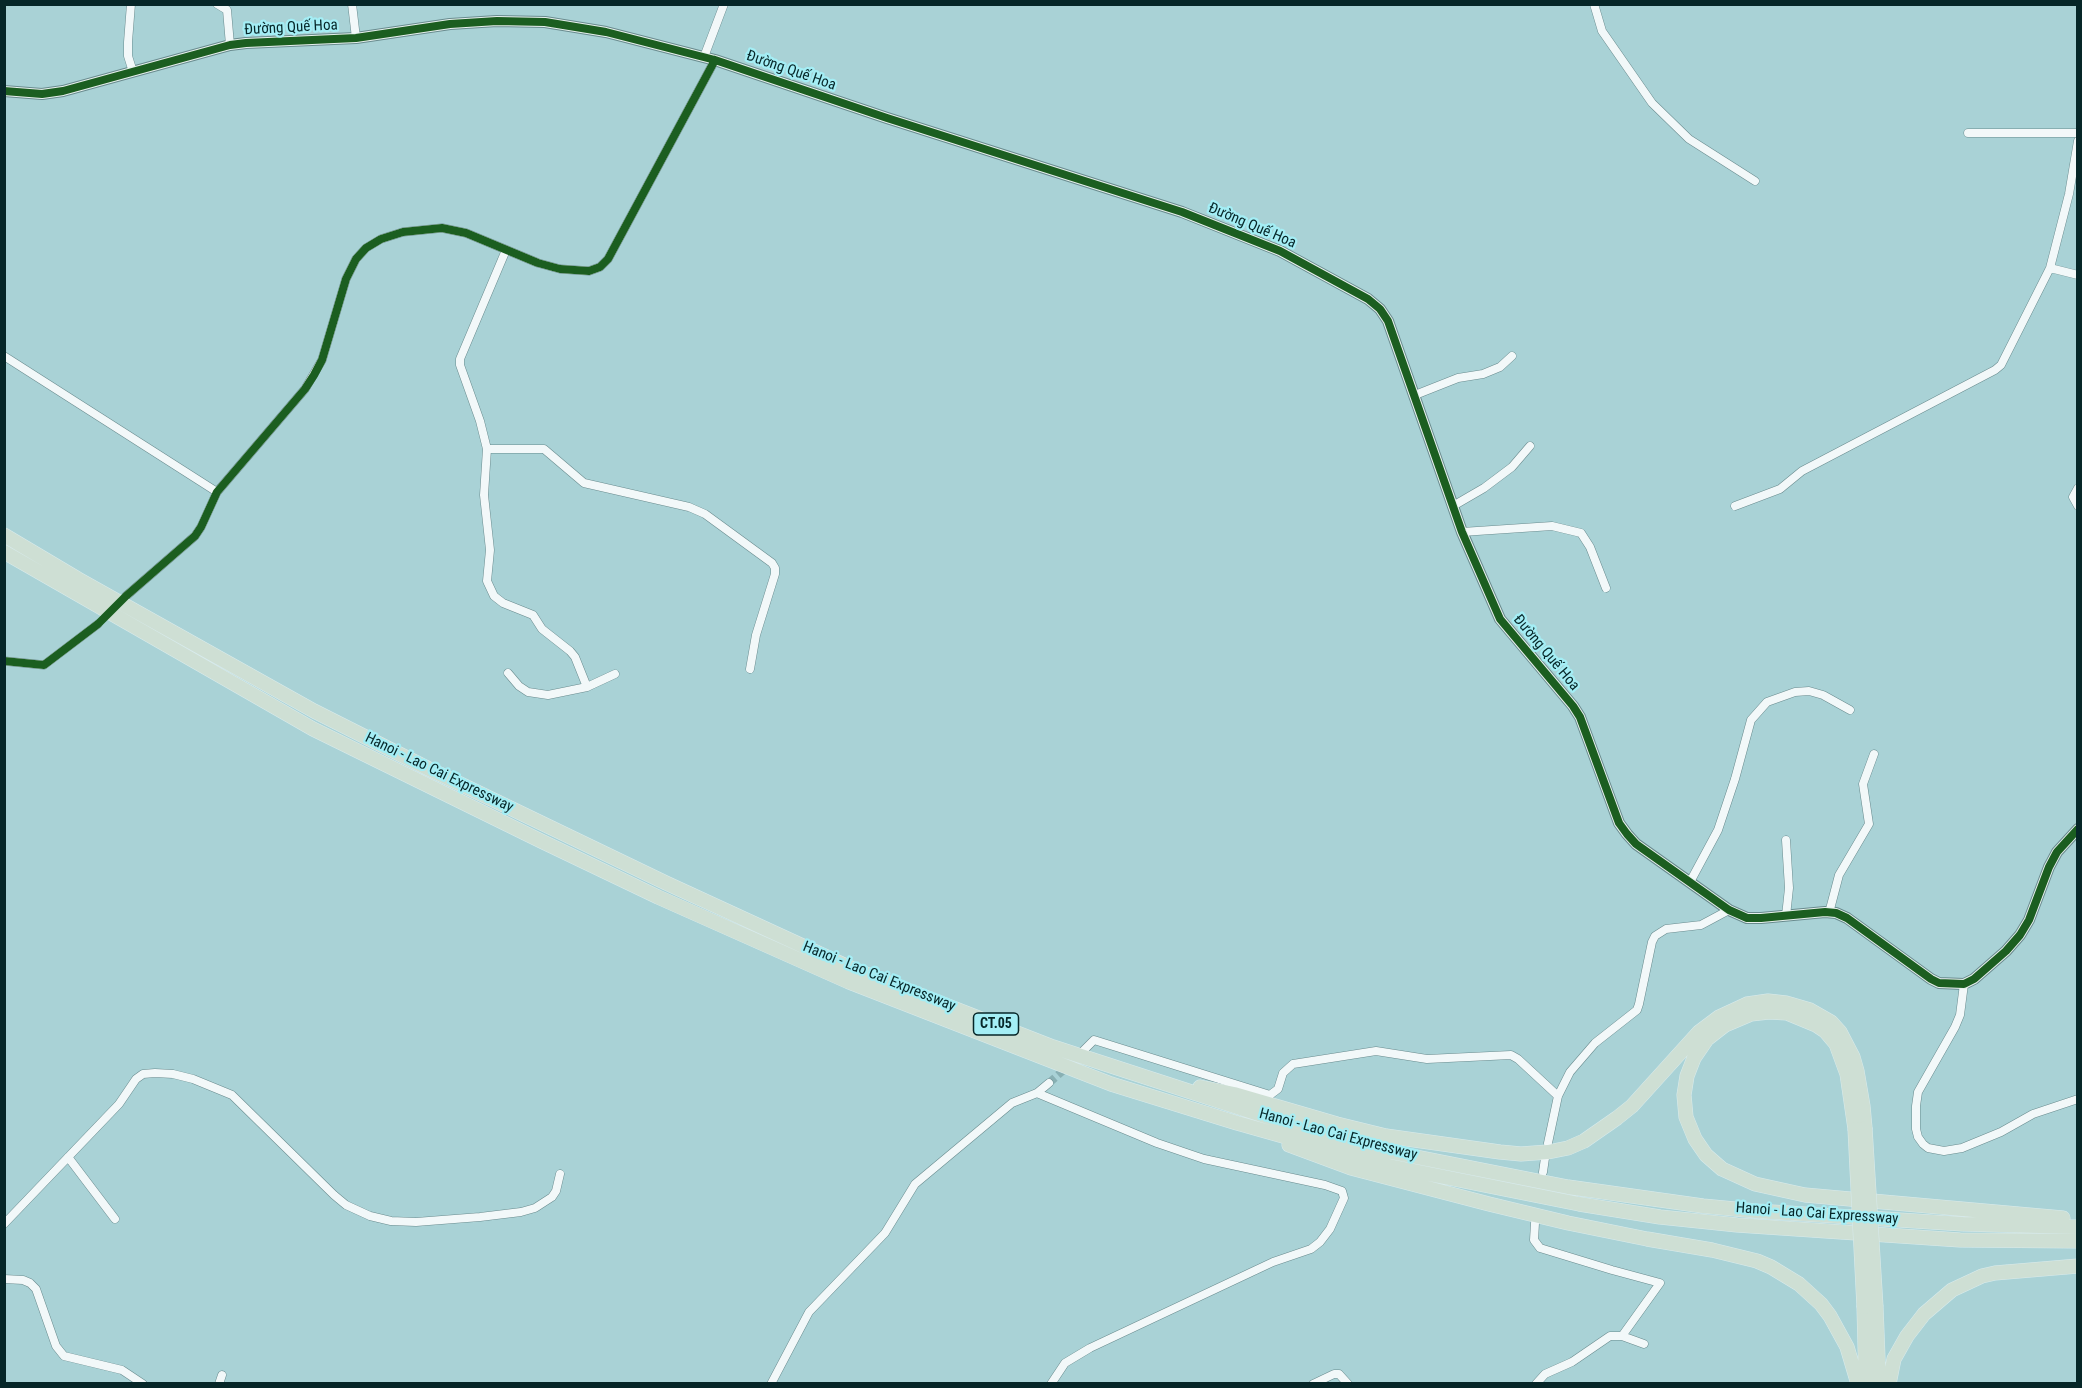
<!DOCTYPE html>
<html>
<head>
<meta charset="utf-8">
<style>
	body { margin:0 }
	#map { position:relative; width:2082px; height:1388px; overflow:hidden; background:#a9d2d6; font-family:"Roboto Condensed",sans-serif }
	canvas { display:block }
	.frame { position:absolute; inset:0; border:6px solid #062628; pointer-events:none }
</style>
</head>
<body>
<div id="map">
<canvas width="2082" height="1388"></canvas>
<div class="frame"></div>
</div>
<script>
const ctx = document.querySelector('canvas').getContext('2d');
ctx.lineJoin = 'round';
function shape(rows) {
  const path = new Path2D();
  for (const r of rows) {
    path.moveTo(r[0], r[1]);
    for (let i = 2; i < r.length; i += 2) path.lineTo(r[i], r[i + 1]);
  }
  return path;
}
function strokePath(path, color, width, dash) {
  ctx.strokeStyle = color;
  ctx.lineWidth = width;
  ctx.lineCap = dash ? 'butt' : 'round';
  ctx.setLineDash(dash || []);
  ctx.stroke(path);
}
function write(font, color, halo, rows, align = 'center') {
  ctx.font = font + ' "Roboto Condensed",sans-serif';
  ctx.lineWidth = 4.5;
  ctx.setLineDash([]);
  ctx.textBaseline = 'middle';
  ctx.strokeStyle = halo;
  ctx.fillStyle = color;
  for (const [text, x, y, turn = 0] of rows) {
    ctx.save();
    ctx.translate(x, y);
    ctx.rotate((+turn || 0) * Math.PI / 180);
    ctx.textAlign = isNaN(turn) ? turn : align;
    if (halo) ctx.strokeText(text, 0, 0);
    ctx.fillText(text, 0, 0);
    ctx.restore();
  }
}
strokePath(shape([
	[1049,1083,1068,1066]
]), '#88b0b3', 8, [8, 4]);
const street = shape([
	[131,4,128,42,128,56,133,72],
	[217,4,227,10,230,45],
	[352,4,356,38],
	[1594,4,1602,31,1652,103,1689,139,1755,181],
	[704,57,724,4],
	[1968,133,2078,133],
	[506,250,460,359,460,365,480,421,487,449,484,495,490,550,487,581,494,596,503,603,533,615,542,629,570,651,575,657,587,687],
	[2050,268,2078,275],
	[4,356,217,492],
	[1415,395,1458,378,1483,374,1500,367,1512,356],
	[487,449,544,449,584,483,689,507,705,514,772,563,775,568,775,574,756,635,750,669],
	[2078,488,2073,497,2078,506],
	[1453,506,1484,488,1512,467,1530,446],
	[1735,506,1780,489,1802,471,1995,370,2001,365,2050,268,2069,194,2078,141],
	[1462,532,1552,526,1581,533,1590,547,1606,588],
	[126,596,195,536,201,527,217,492,305,389,322,360,346,279,356,259,366,248,381,239,403,232,442,228,466,233,538,263,560,269,589,271,600,267,608,259,715,60],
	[4,661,44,665,98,624],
	[508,673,519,686,528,692,548,695,587,687,615,674],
	[1690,882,1718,830,1735,779,1751,720,1767,702,1795,692,1809,691,1823,695,1850,710],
	[1829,913,1839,875,1869,824,1863,784,1874,754],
	[1786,916,1789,888,1786,840],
	[1964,984,1960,1015,1955,1027,1918,1092,1916,1106,1916,1129,1918,1137,1923,1144,1928,1148,1944,1151,1962,1148,2001,1132,2033,1114,2078,1099],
	[1079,1055,1094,1040,1270,1095,1278,1089,1283,1073,1293,1064,1376,1051,1427,1059,1511,1055,1518,1059,1558,1096],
	[1037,1093,1157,1143,1204,1159,1325,1185,1342,1191,1344,1198,1330,1229,1320,1242,1311,1249,1273,1262,1090,1348,1065,1363,1051,1384],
	[1548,1143,1558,1096,1570,1072,1595,1043,1637,1010,1639,1004,1652,942,1655,936,1666,929,1701,925,1729,910],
	[68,1157,115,1219],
	[1543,1172,1545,1158],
	[1535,1223,1534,1240,1540,1248,1612,1270,1660,1283,1622,1336],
	[4,1224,119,1104,136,1079,143,1074,155,1073,173,1074,193,1079,232,1095,334,1195,346,1205,370,1216,391,1221,416,1222,480,1217,521,1212,535,1208,552,1197,556,1191,560,1174],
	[4,1279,23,1280,30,1283,36,1289,56,1346,64,1356,122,1370,143,1384],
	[219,1384,222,1375],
	[771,1384,809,1312,885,1233,915,1184,1012,1103,1037,1093,1049,1083],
	[1313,1384,1334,1374,1339,1374,1348,1384],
	[1536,1384,1545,1374,1572,1362,1610,1336,1622,1336,1644,1344]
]);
const secondary = shape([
	[4,91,42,94,63,91,230,45,246,43,356,38,450,24,497,21,545,22,606,32,715,60,887,118,1182,212,1280,251,1368,299,1380,309,1388,321,1462,532,1500,619,1573,706,1580,717,1619,823,1627,834,1636,844,1729,910,1747,918,1761,918,1825,912,1836,913,1847,918,1931,979,1939,983,1964,984,1974,979,2006,951,2020,935,2029,920,2049,867,2057,852,2078,829]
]);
const highway = shape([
	[4,535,78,579,314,711,427,768,666,883,853,969,1053,1047,1299,1127,1391,1152,1568,1187,1703,1206,1756,1211,1963,1224,2078,1227],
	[4,552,313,729,541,841,658,897,849,982,1111,1084,1237,1123,1389,1166,1579,1204,1660,1217,1737,1225,1960,1240,2078,1241],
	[1200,1087,1234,1094,1337,1124,1386,1136,1500,1152,1521,1154,1548,1152,1568,1148,1584,1141,1617,1118,1632,1106,1699,1032,1719,1017,1747,1004,1768,1001,1786,1003,1810,1010,1831,1022,1840,1032,1853,1057,1857,1071,1863,1106,1865,1128],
	[1855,1129,1847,1074,1836,1044,1825,1031,1816,1025,1787,1013,1769,1012,1751,1014,1725,1025,1707,1039,1694,1058,1687,1076,1684,1095,1686,1117,1695,1139,1706,1155,1722,1169,1755,1184,1805,1195,2063,1218],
	[1289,1145,1351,1168,1489,1204,1568,1223,1647,1239,1712,1250,1757,1261,1771,1267,1799,1284,1821,1304,1830,1316,1847,1347,1858,1384],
	[1864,1307,1866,1384],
	[1876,1307,1879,1384],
	[1889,1384,1894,1359,1907,1336,1924,1314,1952,1290,1982,1276,1995,1273,2078,1266]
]);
strokePath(street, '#698b8e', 9);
strokePath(secondary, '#698b8e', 12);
strokePath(highway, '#d8ebed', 15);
strokePath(street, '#f2f8f9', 8);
strokePath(secondary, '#e7f1ee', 10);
strokePath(highway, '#cedfd4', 14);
const highwayBridge = shape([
	[1865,1128,1876,1307],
	[1855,1129,1864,1307]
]);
strokePath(highwayBridge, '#d8ebed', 15, []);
strokePath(highwayBridge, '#cedfd4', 14);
strokePath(shape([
	[4,91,42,94,63,91,230,45,246,43,356,38,450,24,497,21,545,22,606,32,715,60,887,118,1182,212,1280,251,1368,299,1380,309,1388,321,1462,532,1500,619,1573,706,1580,717,1619,823,1627,834,1636,844,1729,910,1747,918,1761,918,1825,912,1836,913,1847,918,1931,979,1939,983,1964,984,1974,979,2006,951,2020,935,2029,920,2049,867,2057,852,2078,829],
	[4,661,44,665,98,624,126,596,195,536,201,527,217,492,305,389,314,375,322,360,346,279,356,259,366,248,381,239,403,232,442,228,466,233,538,263,560,269,589,271,600,267,608,259,715,60]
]), '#1b5e20', 8);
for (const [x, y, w] of [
	[996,1024,45]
]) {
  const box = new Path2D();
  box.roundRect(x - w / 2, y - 11, w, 22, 4.5);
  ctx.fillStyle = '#a4eef5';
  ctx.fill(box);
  strokePath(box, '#062628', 1.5);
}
write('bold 14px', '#062628', null, [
	["CT.05",996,1024]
]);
write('15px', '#062628', '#a4eef5', [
	["Đường Quế Hoa",291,28,-3],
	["Đường Quế Hoa",791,71,19],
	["Đường Quế Hoa",1252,226,23],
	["Đường Quế Hoa",1546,653,50],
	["Hanoi - Lao Cai Expressway",439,773,26],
	["Hanoi - Lao Cai Expressway",879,977,22],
	["Hanoi - Lao Cai Expressway",1338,1135,15],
	["Hanoi - Lao Cai Expressway",1817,1214,4]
]);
</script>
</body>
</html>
